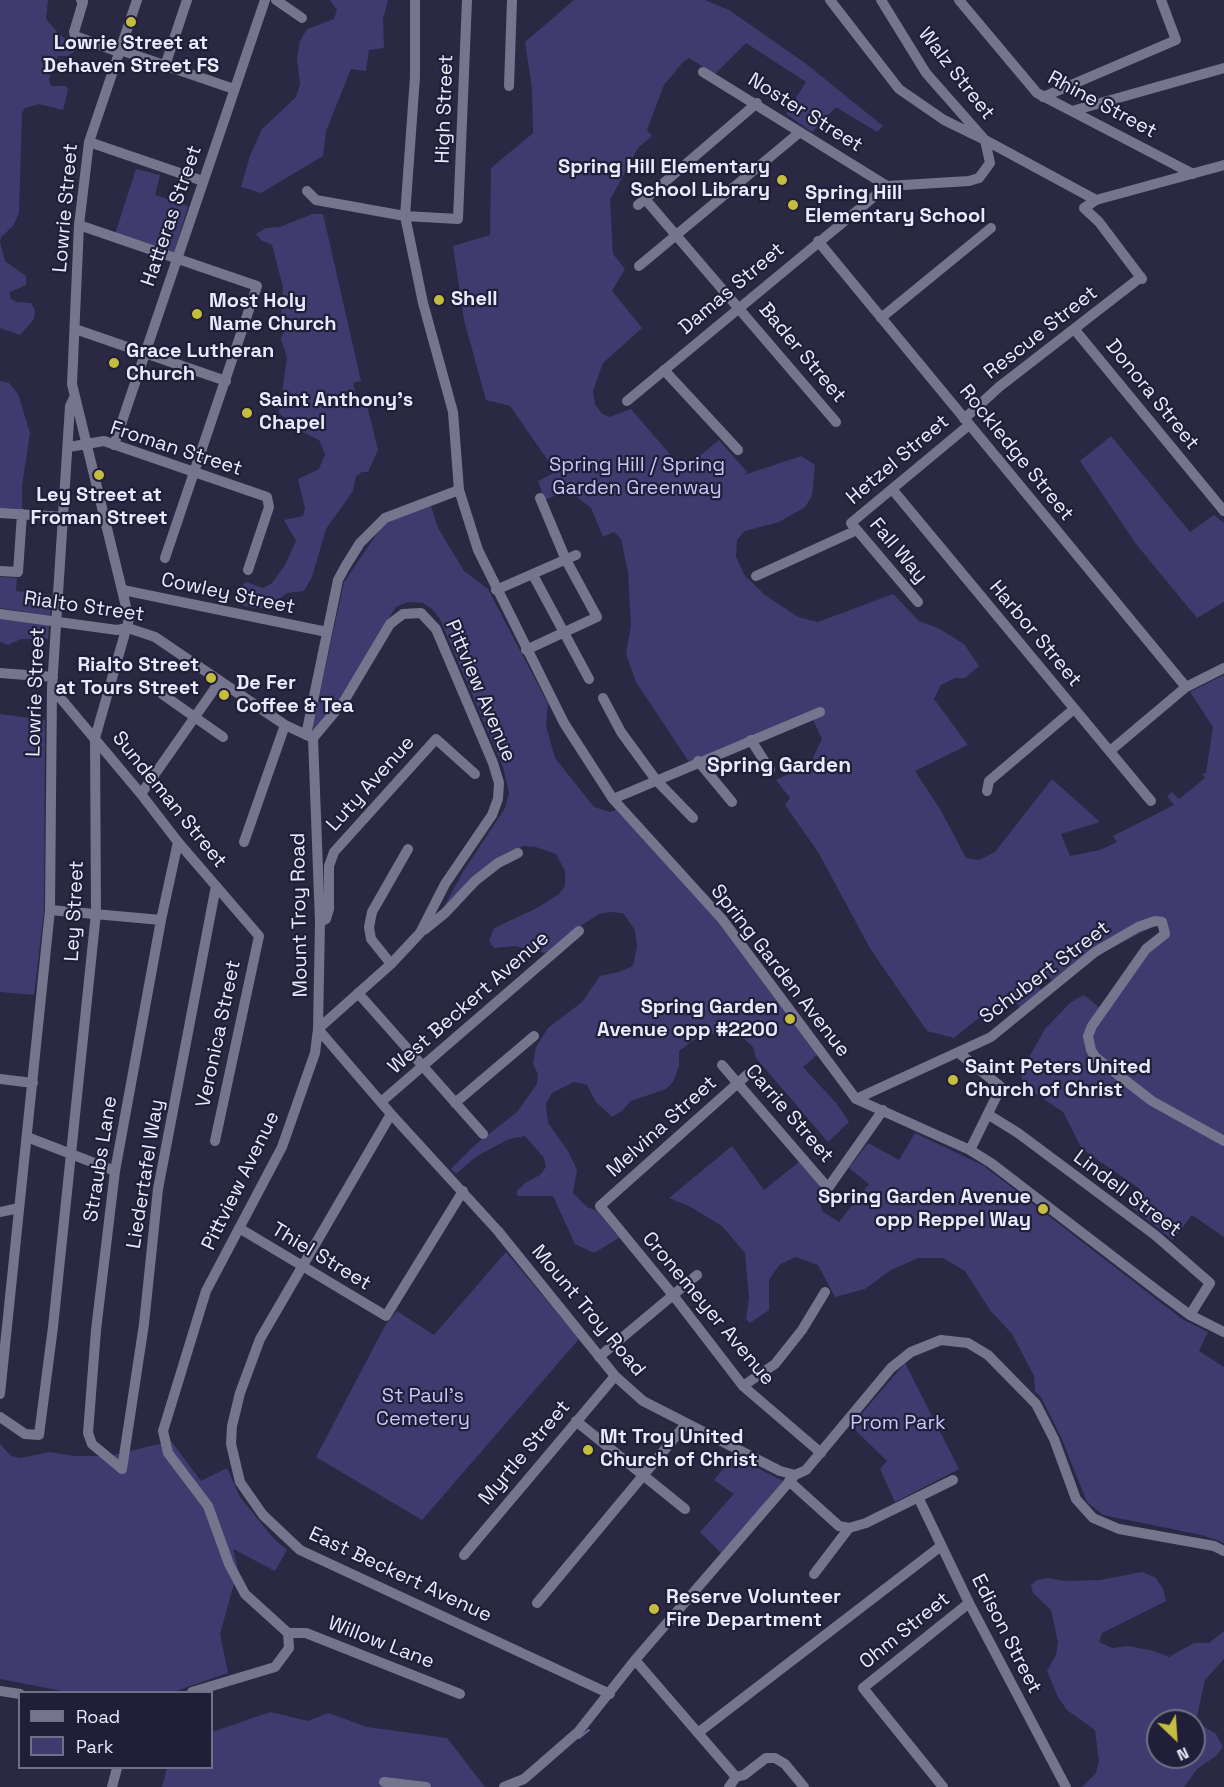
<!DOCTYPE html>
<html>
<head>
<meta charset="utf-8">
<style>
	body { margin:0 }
	#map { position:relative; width:1224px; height:1787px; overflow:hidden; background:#2a2843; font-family:"Space Grotesk",sans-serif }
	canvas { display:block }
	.legend { position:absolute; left:18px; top:1691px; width:195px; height:78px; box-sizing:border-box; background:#201e38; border:2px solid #717086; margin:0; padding:8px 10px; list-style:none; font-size:18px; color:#eaeafc }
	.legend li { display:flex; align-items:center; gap:12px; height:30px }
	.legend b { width:30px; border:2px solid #717086 }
	.north { position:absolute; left:1146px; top:1709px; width:60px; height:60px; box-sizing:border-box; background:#201e38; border:2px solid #717086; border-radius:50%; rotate:155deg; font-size:16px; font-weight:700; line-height:24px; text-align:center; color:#eaeafc }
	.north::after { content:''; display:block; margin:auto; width:21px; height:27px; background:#c4bd3e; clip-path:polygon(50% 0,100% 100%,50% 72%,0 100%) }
</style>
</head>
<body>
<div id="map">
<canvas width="1224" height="1787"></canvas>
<ul class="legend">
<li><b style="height:8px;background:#76758e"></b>Road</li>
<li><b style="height:16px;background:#403b6e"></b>Park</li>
</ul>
<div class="north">N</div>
</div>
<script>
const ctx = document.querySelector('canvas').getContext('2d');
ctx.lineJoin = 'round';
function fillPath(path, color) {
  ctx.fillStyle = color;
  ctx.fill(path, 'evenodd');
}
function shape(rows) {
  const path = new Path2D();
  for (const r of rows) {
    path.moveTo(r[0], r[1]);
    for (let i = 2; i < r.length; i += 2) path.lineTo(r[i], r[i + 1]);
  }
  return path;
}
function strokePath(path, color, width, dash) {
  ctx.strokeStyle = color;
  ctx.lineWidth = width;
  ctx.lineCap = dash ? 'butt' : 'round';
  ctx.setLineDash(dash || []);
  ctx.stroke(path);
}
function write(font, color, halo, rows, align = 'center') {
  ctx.font = font + ' "Space Grotesk",sans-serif';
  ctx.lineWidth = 4.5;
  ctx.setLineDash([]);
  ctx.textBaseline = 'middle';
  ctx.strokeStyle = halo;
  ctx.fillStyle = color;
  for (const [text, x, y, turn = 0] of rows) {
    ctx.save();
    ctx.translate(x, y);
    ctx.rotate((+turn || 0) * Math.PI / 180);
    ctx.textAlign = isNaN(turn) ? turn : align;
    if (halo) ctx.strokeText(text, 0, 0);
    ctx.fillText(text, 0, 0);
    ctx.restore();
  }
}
fillPath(shape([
	[0,0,48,0,46,19,60,35,75,45,74,52,68,56,58,56,49,79,51,86,66,86,68,90,63,110,39,104,25,108,22,113,19,213,13,226,1,237,0,242],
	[330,0,388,0,383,19,384,48,369,50,366,71,351,69,326,131,323,156,261,193,241,187,250,156,262,129,296,97,300,84,297,58,300,41,307,29,334,19,337,10],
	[574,0,705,0,729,10,805,63,883,126,877,132,836,107,812,132,786,114,806,82,746,43,715,74,689,58,684,61,664,85,647,130,652,136,638,148,610,200,613,254,625,269,612,291,642,328,603,363,593,391,595,404,602,414,610,417,631,409,673,458,685,468,719,440,747,472,744,475,801,456,815,465,812,496,805,507,779,522,745,531,737,540,736,557,745,576,765,595,798,617,818,622,893,594,919,621,938,628,964,644,979,666,965,678,955,678,941,685,934,699,968,745,915,771,940,809,966,858,979,860,995,852,1052,779,1100,822,1061,834,1070,856,1100,850,1117,842,1113,836,1174,805,1167,796,1172,792,1179,799,1205,778,1202,774,1206,773,1213,727,1190,692,1224,675,1224,1237,1192,1215,1173,1240,1129,1205,1140,1189,1082,1149,1063,1112,1032,1091,1022,1080,1021,1071,1045,1029,1071,1002,1084,995,1100,1008,1162,933,1158,924,1098,955,1053,982,1042,968,1031,977,1042,991,1021,1009,1009,993,954,1038,927,1031,871,950,818,852,785,805,790,798,776,780,810,764,822,739,810,713,689,762,636,682,626,654,631,625,628,572,621,539,614,532,603,537,591,508,568,490,545,500,538,481,556,472,510,406,486,400,464,320,453,246,490,235,491,168,533,133,532,88,525,42],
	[136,169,160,175,155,195,188,206,174,254,115,234],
	[312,214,323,214,361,381,353,383,358,403,366,401,378,450,368,472,362,472,356,476,353,491,326,529,312,577,304,591,287,593,268,608,254,608,241,605,237,598,240,587,246,582,263,588,272,583,285,565,296,541,284,520,303,516,305,509,298,479,319,469,325,454,319,440,299,430,279,413,287,358,281,339,284,330,281,320,283,287,272,245,261,240,256,234,266,228,280,227],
	[0,242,5,261,26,276,26,285,10,292,10,298,16,302,31,303,35,310,34,319,20,335,0,328],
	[0,381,9,383,18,394,30,433,22,486,22,509,18,514,0,513],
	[1111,436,1190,532,1214,515,1224,523,1224,602,1197,618,1136,544,1080,461],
	[431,506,438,528,464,571,488,589,548,704,546,726,555,758,594,807,610,812,616,810,707,907,817,1055,803,1067,837,1104,849,1122,828,1142,756,1058,753,1047,740,1035,725,1031,698,1037,679,1051,679,1066,673,1082,666,1089,631,1101,622,1111,612,1117,596,1102,587,1085,574,1082,552,1093,546,1104,548,1123,568,1151,577,1170,573,1193,587,1207,597,1211,619,1238,594,1253,575,1244,553,1196,518,1196,516,1192,525,1183,540,1175,546,1167,544,1158,525,1136,509,1139,477,1156,456,1174,451,1169,475,1145,517,1112,537,1084,538,1074,533,1064,536,1047,548,1028,582,1002,600,976,619,972,633,966,637,947,635,930,623,913,609,912,599,914,582,925,546,953,514,946,494,948,489,941,494,928,537,908,559,894,565,886,565,871,556,854,536,847,523,846,509,854,445,912,446,903,463,872,505,808,509,793,503,767,440,619,433,610,423,603,408,602,396,607,339,699,311,734,344,582,385,522],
	[0,577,17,578,16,591,52,595,50,616,0,608],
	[0,618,49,625,48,639,21,639,8,645,0,642],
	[0,714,45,720,44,911,34,995,0,992],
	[915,1133,984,1166,1182,1319,1208,1332,1199,1351,1224,1367,1224,1543,1202,1535,1103,1515,1087,1502,1061,1437,1041,1397,1035,1391,1034,1376,1012,1334,990,1310,965,1271,943,1258,918,1258,891,1270,865,1289,835,1297,818,1265,795,1257,779,1265,769,1280,769,1310,750,1323,746,1319,749,1298,745,1253,722,1226,689,1206,669,1198,732,1146,764,1190,799,1162,821,1186,818,1189,822,1211,839,1222,869,1184,849,1168,868,1143,899,1160],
	[506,1252,579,1339,422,1520,316,1457,386,1324,397,1311,434,1335],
	[905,1363,959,1469,895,1502,880,1469,887,1461,851,1426],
	[171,1441,201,1481,227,1468,240,1497,274,1539,287,1550,275,1571,233,1549,238,1569,220,1634,228,1673,173,1692,67,1692,0,1679,0,1444,11,1456,21,1458,49,1452,75,1456,110,1456],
	[734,1456,783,1481,722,1554,700,1532,734,1494,714,1480],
	[1142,1572,1156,1578,1163,1589,1166,1601,1102,1633,1099,1642,1112,1648,1128,1646,1154,1651,1169,1657,1194,1643,1209,1643,1224,1631,1224,1659,1205,1680,1197,1716,1203,1726,1216,1734,1223,1747,1216,1756,1197,1769,1184,1787,1082,1787,1096,1773,1099,1761,1095,1730,1067,1710,1058,1697,1047,1671,1056,1655,1058,1642,1051,1610,1033,1593,1031,1585,1037,1580,1049,1578,1064,1581,1100,1580],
	[1158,1721,1194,1721,1194,1757,1158,1757],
	[270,1712,308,1721,328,1713,367,1727,447,1738,485,1787,162,1787,167,1768,212,1768,212,1732]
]), '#403b6e');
strokePath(shape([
	[579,1738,589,1730]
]), '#6f6ca4', 2);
strokePath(shape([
	[81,0,83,2,74,32,75,36,119,52],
	[276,0,302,18],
	[415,0,415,77,405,216,423,303,453,412,459,490,478,550,564,723,613,799,722,919,856,1099,970,1150,991,1163,1159,1292,1190,1315,1224,1332],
	[881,0,926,73,985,140,1096,200],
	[959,0,1037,93,1193,174],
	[120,50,234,89],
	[165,66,187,0],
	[703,72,887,186],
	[509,86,512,0],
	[1043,97,1176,40,1161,0],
	[1072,111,1224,68],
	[89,142,203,181],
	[307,191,316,200,405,216,458,219,467,0],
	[645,199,836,422],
	[638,205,757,103],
	[79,225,257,286,165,558],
	[818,241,1186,687],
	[639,266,800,132],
	[1142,279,1099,222,1084,208,1096,200,1224,165],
	[881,318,991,228],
	[75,329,226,381],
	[1075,330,1224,511],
	[664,370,738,450],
	[627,401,887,186,969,181,979,178,990,163,985,140,944,120,899,89,830,0],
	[964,419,999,387,1141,277],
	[114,445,265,0],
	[69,447,104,441,267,497,269,507,248,570],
	[892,489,1151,801],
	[0,513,65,517],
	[0,571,18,572,22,514],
	[533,575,589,679],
	[756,576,857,530],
	[123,590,327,632],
	[496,590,576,555],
	[918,602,851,523,969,425],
	[0,614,117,630,128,628,155,637,285,725,313,738],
	[526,650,597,617,566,560,540,498],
	[0,673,53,677],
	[52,688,141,794,178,842,259,936,215,1141],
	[162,694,223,737],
	[603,698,621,732,656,780,693,818],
	[306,735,338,580,345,567,360,543,385,518,459,490],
	[313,738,344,701,390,624,403,614,421,613,436,629,493,763,499,783,498,799,492,815,445,884,420,933,391,964,318,1029],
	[751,740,770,770],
	[1110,751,1186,687,1224,668],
	[698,761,732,802],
	[987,791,989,781,1074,709],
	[141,794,220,681],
	[613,799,820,712],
	[244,842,285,725],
	[50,910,161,920],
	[320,922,326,919,329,909,329,866,334,852,436,739,475,774],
	[424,930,445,913,475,881,498,863,518,853],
	[391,964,371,939,369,927,372,912,408,849],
	[358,993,483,1134],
	[318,1029,391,1114,498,1231,615,1376,643,1401,780,1471,795,1475,806,1470,891,1368,911,1352,941,1340,968,1343,988,1355,1036,1404,1054,1439,1076,1499,1093,1518,1119,1529,1214,1546,1224,1551],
	[959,1053,1001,1087,970,1150],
	[722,1065,828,1188,883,1110],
	[748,1074,600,1206,673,1295,743,1386,821,1453],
	[0,1079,33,1083],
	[856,1099,991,1037,1095,952,1138,927,1155,921,1162,922,1165,934,1146,949,1092,1026,1088,1036,1091,1050,1095,1057,1152,1101,1224,1141],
	[381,1102,579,931],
	[455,1103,534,1036],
	[391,1114,260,1339,240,1393,232,1426,231,1444,240,1482,263,1515,300,1550,610,1694],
	[989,1115,1018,1133,1155,1235,1210,1283,1190,1315],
	[27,1137,115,1171],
	[0,1212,19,1208],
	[239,1228,386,1316,463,1191],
	[599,1357,697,1275],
	[743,1386,775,1364,802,1330,825,1292],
	[0,1394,50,910,52,688,70,406,74,398],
	[0,1417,25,1434,39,1435,53,1327,96,913,95,738,129,619,72,384,79,225,89,142,137,0],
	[576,1421,685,1509],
	[122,1469,92,1444,88,1433,96,1330,115,1171,161,920,178,842],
	[122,1469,144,1324,158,1189,216,886],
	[789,1481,839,1526,849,1528],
	[918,1497,969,1603,1066,1787],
	[464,1555,615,1376],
	[814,1574,849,1528,866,1523,953,1480],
	[537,1603,686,1424],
	[288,1633,306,1633,460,1694],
	[635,1660,736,1777],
	[0,1691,20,1694],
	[192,1692,275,1667,289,1648,288,1633,245,1594,229,1564,208,1506,168,1453,163,1431,206,1291,282,1147,315,1053,318,1029,320,922,313,738],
	[699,1732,941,1546],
	[384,1782,426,1787],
	[112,1787,117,1768],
	[504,1787,524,1779,578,1732,635,1660,795,1475],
	[729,1787,736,1777,744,1775,766,1758,775,1758,785,1764,804,1787],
	[943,1787,863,1688,969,1603]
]), '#76758e', 10);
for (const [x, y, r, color] of [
	[131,22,6,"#c4bd3e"],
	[782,180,6,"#c4bd3e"],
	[793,205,6,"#c4bd3e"],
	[439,300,6,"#c4bd3e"],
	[197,314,6,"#c4bd3e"],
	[114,363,6,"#c4bd3e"],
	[247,413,6,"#c4bd3e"],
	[99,475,6,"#c4bd3e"],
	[211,678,6,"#c4bd3e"],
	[224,695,6,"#c4bd3e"],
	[790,1019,6,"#c4bd3e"],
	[953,1080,6,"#c4bd3e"],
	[1043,1209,6,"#c4bd3e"],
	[588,1450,6,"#c4bd3e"],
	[654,1609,6,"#c4bd3e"]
]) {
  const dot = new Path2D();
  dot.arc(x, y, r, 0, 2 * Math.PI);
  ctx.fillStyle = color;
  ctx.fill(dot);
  strokePath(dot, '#201e38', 2);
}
write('bold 20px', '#eaeafc', '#201e38', [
	["Lowrie Street at",131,44,"center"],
	["Dehaven Street FS",131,67,"center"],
	["Spring Hill Elementary",770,168,"right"],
	["School Library",770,191,"right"],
	["Spring Hill",805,194],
	["Elementary School",805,217],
	["Shell",451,300],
	["Most Holy",209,302],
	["Name Church",209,325],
	["Grace Lutheran",126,352],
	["Church",126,375],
	["Saint Anthony's",259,401],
	["Chapel",259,424],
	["Ley Street at",99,496,"center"],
	["Froman Street",99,519,"center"],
	["Rialto Street",199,666,"right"],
	["at Tours Street",199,689,"right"],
	["De Fer",236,684],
	["Coffee & Tea",236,707],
	["Spring Garden",778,1008,"right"],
	["Avenue opp #2200",778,1031,"right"],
	["Saint Peters United",965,1068],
	["Church of Christ",965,1091],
	["Spring Garden Avenue",1031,1198,"right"],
	["opp Reppel Way",1031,1221,"right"],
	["Mt Troy United",600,1438],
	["Church of Christ",600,1461],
	["Reserve Volunteer",666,1598],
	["Fire Department",666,1621]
], 'left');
write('20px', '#eaeafc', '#201e38', [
	["Walz Street",956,74,52],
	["Rhine Street",1102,105,28],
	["High Street",445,109,-88],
	["Noster Street",805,113,32],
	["Lowrie Street",66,208,-85],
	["Hatteras Street",172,216,-71],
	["Damas Street",732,289,-40],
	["Rescue Street",1041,333,-38],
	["Bader Street",802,353,50],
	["Donora Street",1152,395,51],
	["Froman Street",176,449,18],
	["Rockledge Street",1016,453,51],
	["Hetzel Street",898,460,-40],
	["Fall Way",898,551,50],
	["Cowley Street",228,594,12],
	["Rialto Street",84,607,8],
	["Harbor Street",1035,634,50],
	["Pittview Avenue",480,691,67],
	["Lowrie Street",36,692,-88],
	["Luty Avenue",371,784,-48],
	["Sundeman Street",169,800,51],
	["Ley Street",75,911,-87],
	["Mount Troy Road",300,915,-91],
	["Spring Garden Avenue",780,971,52],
	["Schubert Street",1045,973,-37],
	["West Beckert Avenue",469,1003,-41],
	["Veronica Street",219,1034,-78],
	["Carrie Street",789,1114,49],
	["Melvina Street",662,1127,-42],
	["Straubs Lane",101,1159,-81],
	["Liedertafel Way",146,1174,-81],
	["Pittview Avenue",241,1181,-64],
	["Lindell Street",1127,1194,37],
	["Thiel Street",321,1257,31],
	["Cronemeyer Avenue",708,1309,50],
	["Mount Troy Road",588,1311,50],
	["Myrtle Street",525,1453,-50],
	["East Beckert Avenue",400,1575,25],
	["Ohm Street",905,1631,-39],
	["Edison Street",1006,1634,63],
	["Willow Lane",381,1643,21]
]);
write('20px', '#c7c6f8', '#201e38', [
	["Spring Hill / Spring",637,466],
	["Garden Greenway",637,489],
	["St Paul's",423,1397],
	["Cemetery",423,1420],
	["Prom Park",898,1424]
]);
write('bold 21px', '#eaeafc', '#201e38', [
	["Spring Garden",779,766]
]);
</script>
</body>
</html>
